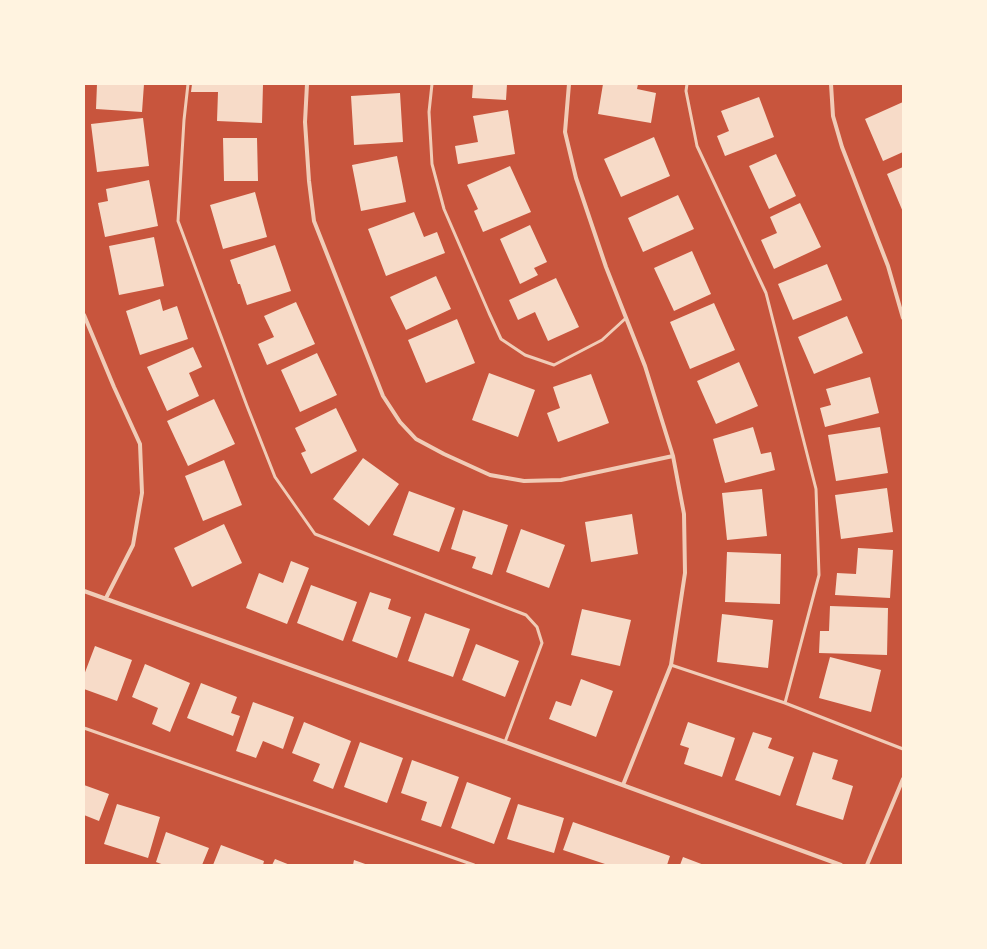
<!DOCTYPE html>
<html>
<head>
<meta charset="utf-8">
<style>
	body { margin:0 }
	#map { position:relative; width:987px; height:949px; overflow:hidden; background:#c8553d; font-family:"Work Sans",sans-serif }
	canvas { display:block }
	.frame { position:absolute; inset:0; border:85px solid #fff3e0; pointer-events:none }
</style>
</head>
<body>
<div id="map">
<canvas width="987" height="949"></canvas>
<div class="frame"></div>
</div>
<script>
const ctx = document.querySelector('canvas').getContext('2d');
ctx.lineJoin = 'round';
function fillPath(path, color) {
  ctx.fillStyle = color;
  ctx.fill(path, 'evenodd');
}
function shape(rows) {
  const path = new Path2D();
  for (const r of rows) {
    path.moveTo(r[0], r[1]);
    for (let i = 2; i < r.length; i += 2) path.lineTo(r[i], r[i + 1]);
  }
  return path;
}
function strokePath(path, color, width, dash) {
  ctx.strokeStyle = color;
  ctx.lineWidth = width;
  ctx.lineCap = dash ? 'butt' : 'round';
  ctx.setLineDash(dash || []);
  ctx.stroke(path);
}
fillPath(shape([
	[97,84,144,84,142,112,96,109],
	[192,84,263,84,262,123,217,121,218,92,191,92],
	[473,84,507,84,506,100,472,98],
	[603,84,638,84,637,89,656,93,651,123,598,114],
	[400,93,403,142,354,145,351,96],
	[759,97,774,137,725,156,717,136,729,131,721,111],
	[903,102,903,152,883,161,865,119],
	[508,110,515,154,458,164,455,146,478,142,473,116],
	[143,118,149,166,97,172,91,124],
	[654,137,670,176,621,197,604,159],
	[223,138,257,138,258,181,224,181],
	[776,154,796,196,769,209,749,166],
	[397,156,406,202,361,211,352,165],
	[510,166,531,212,483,232,474,211,478,209,467,185],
	[903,167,903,212,887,174],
	[149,180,158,226,105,237,98,203,108,201,106,189],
	[255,192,267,237,223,249,210,205],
	[678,195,694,229,643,252,628,218],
	[800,203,821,247,774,269,761,240,777,233,770,217],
	[414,212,424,237,437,232,445,253,386,276,368,229],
	[530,225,547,262,534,268,538,275,520,284,500,239],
	[154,237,164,286,119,295,109,246],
	[275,245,291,291,247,305,240,284,238,284,230,260],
	[692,251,711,294,674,311,654,268],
	[827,264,842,300,793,320,778,284],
	[436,276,451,309,406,330,390,297],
	[556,278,579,327,548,341,535,312,518,320,509,300],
	[160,299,163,311,177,306,188,339,140,355,126,311],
	[296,302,315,344,267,365,258,344,274,337,264,316],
	[714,303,735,350,690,369,670,322],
	[847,316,863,353,814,374,798,337],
	[457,319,475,363,426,383,408,340],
	[193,347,202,367,189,373,199,396,167,411,147,367],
	[317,353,337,395,300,412,281,370],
	[739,362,758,406,716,424,697,381],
	[489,373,535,390,518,437,472,420],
	[591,374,609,423,558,442,547,413,560,408,553,387],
	[870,377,879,413,825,427,820,408,831,405,826,389],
	[214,399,235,444,188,466,167,421],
	[336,408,357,451,311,474,301,453,306,451,295,428],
	[753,427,761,454,771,452,775,470,725,483,713,439],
	[880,427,888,473,836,481,828,435],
	[363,458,399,484,369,526,333,499],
	[224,460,242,505,203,521,185,476],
	[887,488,893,532,841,539,835,495],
	[762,489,767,536,727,540,722,493],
	[409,491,455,508,439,552,393,535],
	[463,510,508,525,492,575,472,568,476,557,451,549],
	[632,514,638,554,591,562,585,522],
	[224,524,242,563,192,587,174,548],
	[521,529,565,545,549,588,506,572],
	[858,548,893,550,890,598,835,595,837,573,856,574],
	[727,552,781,554,780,604,725,602],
	[291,561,309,568,287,624,246,608,259,573,283,583],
	[311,585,357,602,343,641,297,623],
	[370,592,391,599,388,609,411,617,397,658,352,641],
	[830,606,888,608,887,655,819,653,820,631,829,631],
	[582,609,631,620,620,666,571,655],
	[425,613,470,629,453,677,408,661],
	[722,614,773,620,768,668,717,662],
	[476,644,519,661,505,697,462,680],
	[95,646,132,660,117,701,84,689,84,675],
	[830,657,881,670,871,712,819,698],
	[145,664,190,683,170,732,152,724,158,708,132,697],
	[581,679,613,691,596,737,549,719,556,701,571,706],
	[201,683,237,697,231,713,240,716,233,736,187,718],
	[253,702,294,717,283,749,263,741,256,758,236,751],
	[304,722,351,741,333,789,313,781,320,764,292,753],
	[688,722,735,738,722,777,684,764,689,748,680,745],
	[753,732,772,738,768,748,794,757,780,796,735,780],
	[360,742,403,758,387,803,344,787],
	[813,752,838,760,832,779,853,786,843,820,796,805],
	[412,760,459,777,441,827,421,820,427,802,401,793],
	[467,782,511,798,494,844,451,828],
	[84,785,109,794,99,821,84,815],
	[117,804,160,817,148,858,104,844],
	[518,804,564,818,554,853,507,839],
	[573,822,670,856,667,865,608,865,563,850],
	[166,832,209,848,202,865,164,865,156,862],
	[221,845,264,861,263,865,213,865],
	[683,857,704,865,680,865],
	[275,859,290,865,272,865],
	[354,860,368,865,353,865]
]), '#f7dbc8');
strokePath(shape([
	[188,84,184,120,178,221,247,406,275,477,315,534,526,615,537,627,542,643,505,742],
	[432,84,429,112,432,164,444,209,489,313,501,339,525,355,554,365,602,340,626,318],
	[687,84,686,91,697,146,766,293,816,489,819,575,785,703],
	[671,665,785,703,903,749],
	[84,728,474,865]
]), '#f1ccb7', 3);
strokePath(shape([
	[307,84,305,122,309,181,314,221,383,396,400,422,416,439,444,454,490,475,524,481,561,480,673,456],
	[569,84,565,132,576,178,606,267,645,366,673,456,684,514,685,573,671,665,623,785],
	[831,84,833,116,842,147,888,266,903,318],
	[84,315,114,387,140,444,142,493,133,545,106,598],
	[84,591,505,742,841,865],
	[867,865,903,779]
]), '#f1ccb7', 4);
</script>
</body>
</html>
